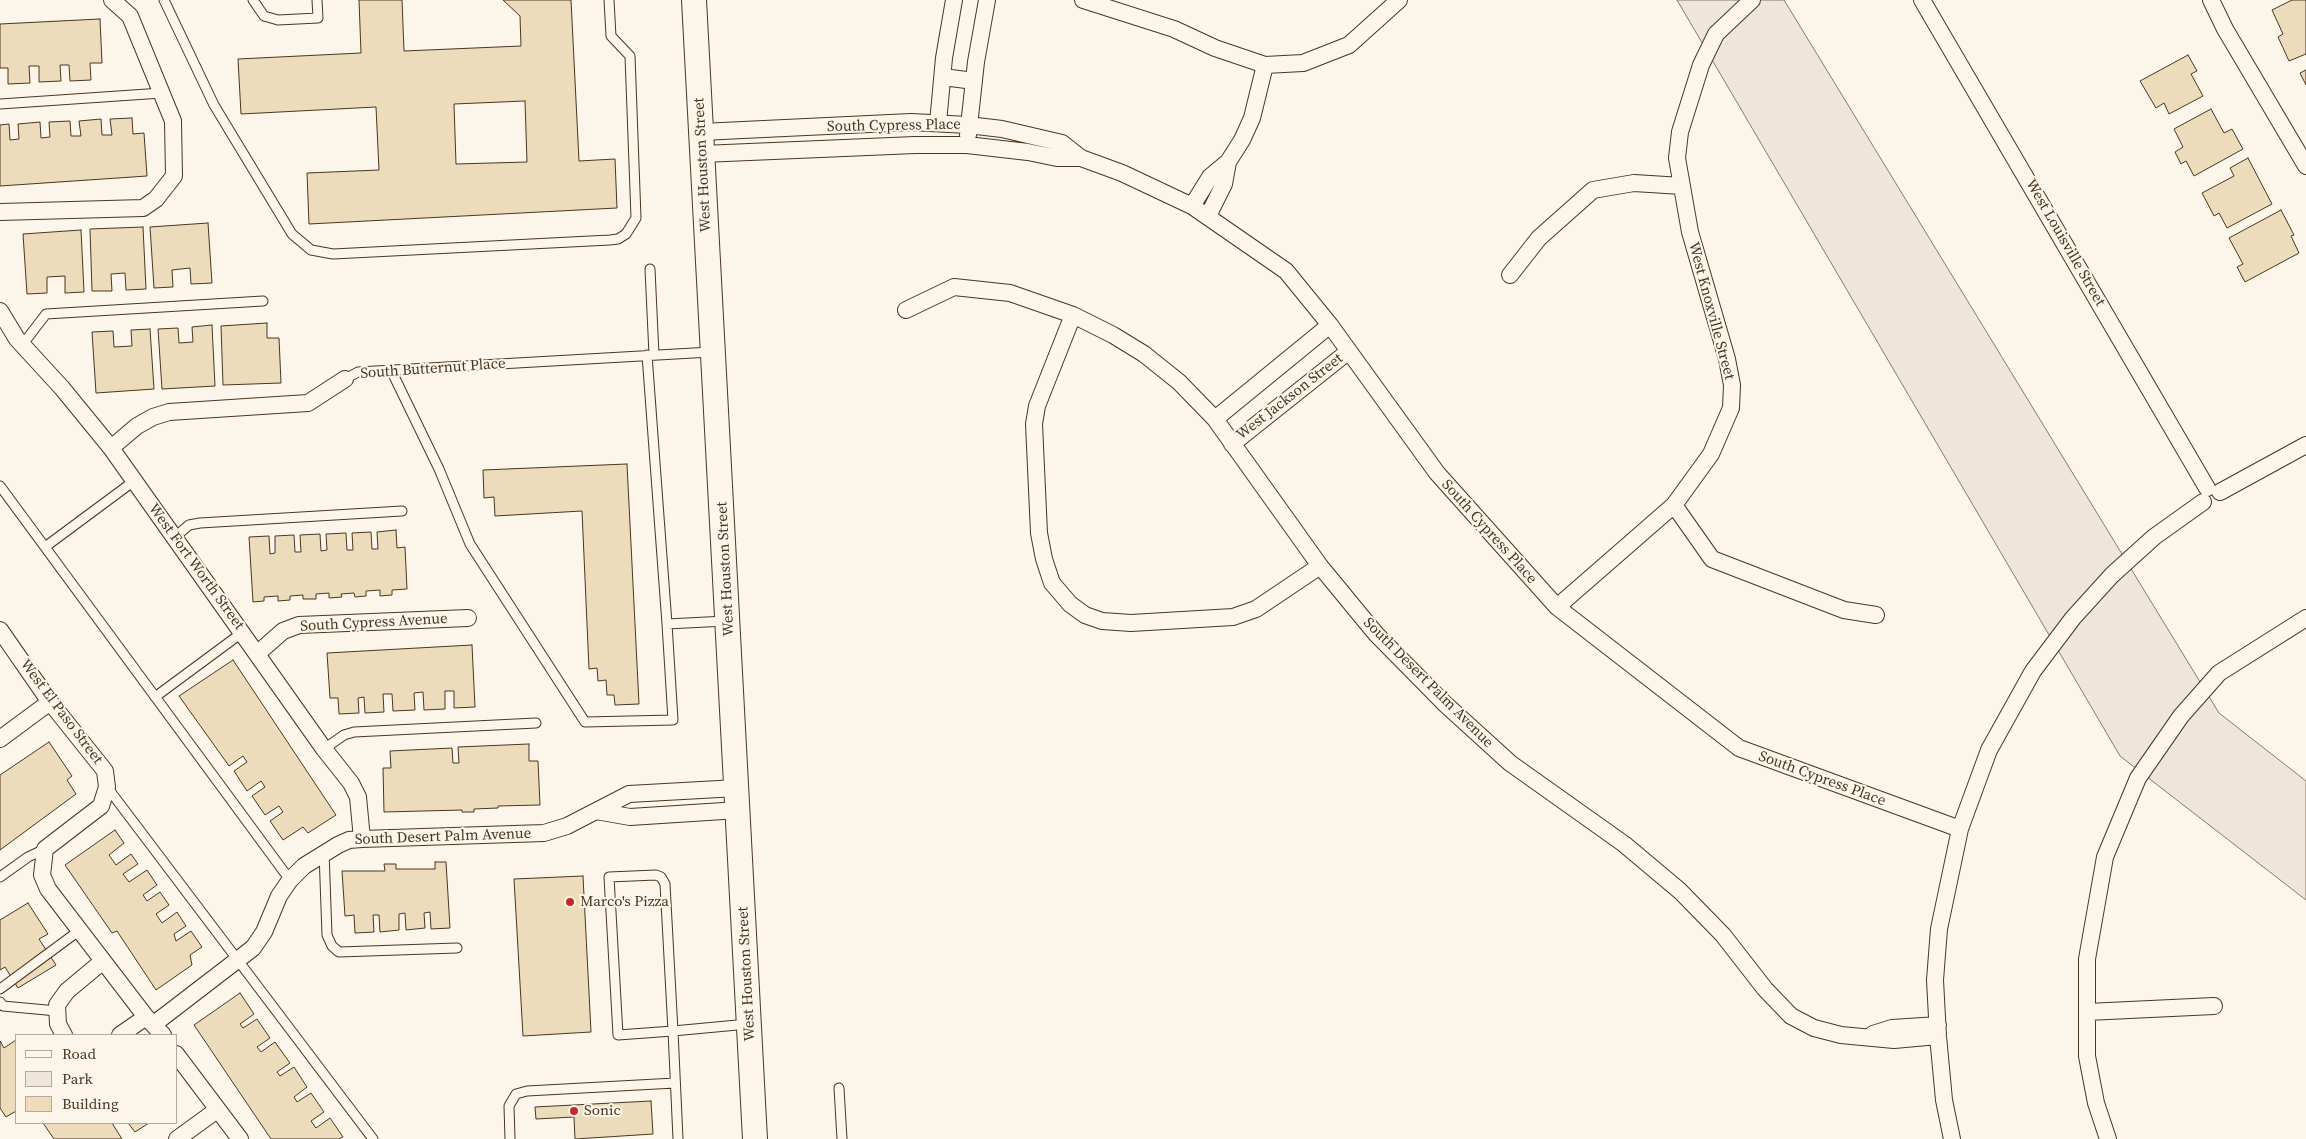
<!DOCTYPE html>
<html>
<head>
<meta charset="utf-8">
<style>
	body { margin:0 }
	#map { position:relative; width:2306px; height:1139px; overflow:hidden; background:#fbf6e9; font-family:"Source Serif 4",serif }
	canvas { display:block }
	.legend { position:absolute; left:15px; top:1034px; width:162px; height:90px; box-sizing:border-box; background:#fbf6e9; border:1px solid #b4a999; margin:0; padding:6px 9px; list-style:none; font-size:15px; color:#4a3520 }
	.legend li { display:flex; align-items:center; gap:10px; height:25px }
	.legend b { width:25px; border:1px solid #b4a999 }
</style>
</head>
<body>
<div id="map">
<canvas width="2306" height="1139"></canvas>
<ul class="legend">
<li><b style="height:6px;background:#fbf6e9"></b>Road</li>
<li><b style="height:14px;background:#ede6d9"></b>Park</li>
<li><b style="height:14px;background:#ecdcbc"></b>Building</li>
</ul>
</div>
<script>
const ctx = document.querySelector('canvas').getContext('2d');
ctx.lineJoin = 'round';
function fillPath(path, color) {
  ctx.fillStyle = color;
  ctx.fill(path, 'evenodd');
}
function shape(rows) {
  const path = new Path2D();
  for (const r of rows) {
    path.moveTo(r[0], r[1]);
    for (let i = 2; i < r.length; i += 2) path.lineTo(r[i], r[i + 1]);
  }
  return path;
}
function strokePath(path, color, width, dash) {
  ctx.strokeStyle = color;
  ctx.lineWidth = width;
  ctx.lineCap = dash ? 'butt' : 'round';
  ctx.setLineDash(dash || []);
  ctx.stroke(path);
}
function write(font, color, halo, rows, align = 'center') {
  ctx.font = font + ' "Source Serif 4",serif';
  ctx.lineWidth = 4;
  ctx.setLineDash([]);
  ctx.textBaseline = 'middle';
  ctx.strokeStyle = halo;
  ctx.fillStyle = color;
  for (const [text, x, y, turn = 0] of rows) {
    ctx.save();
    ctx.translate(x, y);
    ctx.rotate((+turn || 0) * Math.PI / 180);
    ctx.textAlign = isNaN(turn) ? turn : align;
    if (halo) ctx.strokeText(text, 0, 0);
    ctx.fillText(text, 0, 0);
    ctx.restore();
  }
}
const green = shape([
	[1677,0,1784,0,2219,713,2306,781,2306,900,2120,756,1677,0]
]);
fillPath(green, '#ede6d9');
strokePath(green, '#887966', 1);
const building = shape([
	[359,0,402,0,404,51,521,46,520,16,503,0,571,0,579,161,615,159,617,208,309,224,307,173,379,170,376,107,241,114,238,59,361,53,359,0],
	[525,101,527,162,456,164,454,104,525,101],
	[2292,0,2306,0,2306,54,2289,61,2278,37,2283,34,2272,10,2292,0],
	[100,19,102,63,90,63,91,80,70,81,69,65,60,65,61,81,39,82,39,66,29,66,30,83,8,84,8,68,0,68,0,24,100,19],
	[2188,55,2197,71,2191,74,2203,96,2169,114,2164,103,2156,108,2140,81,2188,55],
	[2306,70,2306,85,2300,73,2306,70],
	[2211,109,2224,133,2232,129,2243,149,2194,176,2186,161,2181,164,2175,152,2183,147,2174,129,2211,109],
	[132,118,133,134,144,133,147,176,0,186,0,125,9,124,10,140,19,139,18,124,40,122,41,138,50,137,49,122,70,121,71,136,81,136,79,121,101,119,102,135,112,135,110,119,132,118],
	[2248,158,2272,204,2227,228,2219,213,2214,216,2202,193,2234,176,2230,168,2248,158],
	[2281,210,2294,235,2291,236,2299,253,2245,282,2237,267,2243,264,2229,238,2281,210],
	[208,223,212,283,191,284,190,268,172,270,173,287,154,288,150,227,208,223],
	[143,227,146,289,126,290,125,273,111,274,112,291,92,291,90,229,143,227],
	[81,230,84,292,65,293,65,276,47,277,47,293,27,294,23,234,81,230],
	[267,323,267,338,279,338,281,383,223,385,221,326,267,323],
	[212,325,215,386,162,389,158,329,178,328,179,343,193,342,192,327,212,325],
	[150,329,154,389,96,393,92,332,113,331,114,347,132,346,131,330,150,329],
	[627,464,639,704,615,705,614,695,607,695,606,680,598,681,597,668,589,669,582,511,495,516,494,497,484,498,483,470,627,464],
	[396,530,397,548,405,547,407,589,392,590,392,595,380,596,380,590,366,591,366,596,355,597,354,593,341,594,342,597,329,598,329,593,316,594,316,599,303,599,303,595,290,596,290,600,278,601,278,596,264,597,264,601,253,602,249,537,269,536,270,554,275,553,275,536,294,535,295,552,301,552,300,535,320,534,321,551,327,550,326,534,346,533,347,550,353,550,352,533,371,532,372,549,378,549,377,532,396,530],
	[472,645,475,707,454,708,454,691,445,691,445,709,424,710,423,692,414,693,415,710,393,711,392,694,383,694,384,712,365,713,364,697,358,698,359,713,339,714,338,698,330,698,327,653,472,645],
	[233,660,336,815,308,833,303,827,283,840,270,821,283,812,279,806,265,815,252,796,265,787,261,781,247,791,234,771,247,762,243,756,229,766,179,696,233,660],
	[49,742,72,776,67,780,76,794,0,850,0,775,49,742],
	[529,744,529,761,538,761,540,805,498,806,498,808,474,809,474,812,462,812,462,810,384,812,383,768,391,768,390,751,452,748,453,763,459,763,458,747,529,744],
	[115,830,124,843,109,855,116,865,131,854,138,864,123,874,129,882,147,870,157,885,143,895,147,901,160,892,169,905,156,914,162,923,177,912,186,926,174,934,176,941,191,931,202,947,190,955,192,965,156,990,117,931,112,933,65,865,115,830],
	[435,862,446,862,450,928,431,929,430,912,424,913,425,928,406,930,405,913,399,914,399,930,380,932,379,915,373,915,374,932,355,933,354,915,345,916,342,871,385,871,384,864,396,864,396,869,435,869,435,862],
	[583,876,591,1032,523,1036,514,879,583,876],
	[28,903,48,934,39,939,56,965,18,988,5,967,0,970,0,920,28,903],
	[240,993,254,1014,240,1024,243,1028,257,1019,270,1038,257,1047,261,1052,275,1042,290,1063,277,1072,280,1076,294,1067,307,1087,294,1097,297,1102,311,1093,324,1112,311,1121,316,1128,330,1118,343,1137,339,1139,271,1139,194,1025,240,993],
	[16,1040,16,1111,6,1117,0,1108,0,1041,4,1048,16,1040],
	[651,1101,653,1134,575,1139,574,1117,536,1119,535,1107,651,1101],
	[43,1123,112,1123,122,1139,54,1139,43,1123],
	[128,1123,149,1123,135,1132,128,1123]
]);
fillPath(building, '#ecdcbc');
strokePath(building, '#4a3520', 1);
const lane = shape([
	[164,0,214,105,292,234,311,250,333,254,610,240,618,239,626,234,636,218,630,56,611,36,609,0],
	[253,0,264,16,278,20,318,18,317,0],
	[0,104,162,93],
	[650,269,654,355],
	[23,344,46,314,263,301],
	[647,355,667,624,726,621],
	[391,370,439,469,470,544,585,722,673,720,667,624],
	[345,379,358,372,711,352],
	[0,486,290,880],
	[175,537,189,525,200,523,402,511],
	[45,547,134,481],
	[155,697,243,632],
	[324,749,344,735,354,732,536,723],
	[107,787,373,1139],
	[324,852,327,935,332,946,339,952,457,948],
	[0,877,28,857,45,849],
	[0,989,80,930],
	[0,1002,3,1006,57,1011],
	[839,1088,842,1139],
	[510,1139,509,1106,516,1094,527,1091,675,1083],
	[678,1139,673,1031,665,884,661,877,656,875,609,877,618,1035,673,1031,748,1024]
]);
const street = shape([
	[1083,0,1174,29,1215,48,1265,65,1303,63,1349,45,1399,0],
	[1922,0,2207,488],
	[2211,0,2225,29,2306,166],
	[943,77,974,81],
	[938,123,944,58,954,0],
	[701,132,911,122,968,125,1002,129,1062,143,1081,158,1122,173,1192,206,1286,271,1330,325,1437,473,1557,607,1739,748,1960,829],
	[968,135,976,62,987,0],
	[702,154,915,145,967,145,1028,152,1057,158,1081,158],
	[1192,206,1210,177,1228,162,1242,140,1252,118,1265,65],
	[0,212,143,208,156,199,174,176,173,121,130,16,112,0],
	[1208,216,1224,184,1228,162],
	[1510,275,1539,238,1593,190,1634,183,1682,186],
	[906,310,954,287,1010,293,1073,315,1113,335,1144,354,1179,382,1215,419,1320,566,1376,634,1444,703,1510,763,1624,844,1680,891,1723,935,1765,989,1791,1016,1814,1028,1841,1035,1894,1040,1938,1036],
	[0,311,17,339,62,388,111,448,324,749,351,783,358,797,362,839],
	[1073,315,1037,406,1034,424,1039,533,1044,559,1052,583,1070,604,1085,615,1102,621,1131,623,1233,617,1256,609,1320,566],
	[1215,419,1330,325],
	[1232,444,1349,351],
	[111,448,137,426,153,417,169,412,308,403,345,379],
	[2220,492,2306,445],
	[1674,505,1712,559,1844,610,1876,615],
	[1557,607,1674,505,1711,454,1731,408,1732,385,1727,359,1690,232,1677,158,1680,132,1701,65,1716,34,1752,0],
	[0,630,50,702,105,771,107,787,101,806,45,849,42,875,48,889,146,1017,163,1035],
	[258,653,283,631,299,625,468,618],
	[0,739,50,702],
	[737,788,629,794,596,811,630,817,739,810],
	[2087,1012,2214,1006],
	[154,1024,253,948,264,932,279,896,290,880,304,866,338,845,349,840,362,839,544,833,567,826,596,811],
	[1873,1034,1892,1028,1938,1025],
	[64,1035,58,1024,57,1005,67,991,103,961],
	[120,1035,146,1017],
	[176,1054,240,1139],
	[177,1139,217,1110],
	[1952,1139,1944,1100,1938,1036,1935,980,1939,929,1960,829,1989,750,2033,671,2073,618,2112,575,2154,537,2203,502],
	[2108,1139,2096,1103,2087,1056,2087,959,2105,857,2138,778,2181,716,2219,673,2306,618]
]);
const secondary = shape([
	[694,0,755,1139]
]);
strokePath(lane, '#4a3520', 11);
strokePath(street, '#4a3520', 18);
strokePath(secondary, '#4a3520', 26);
strokePath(lane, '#fbf6e9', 9);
strokePath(street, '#fbf6e9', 16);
strokePath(secondary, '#fbf6e9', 24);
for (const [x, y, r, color] of [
	[570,902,5,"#c62828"],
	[574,1111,5,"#c62828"]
]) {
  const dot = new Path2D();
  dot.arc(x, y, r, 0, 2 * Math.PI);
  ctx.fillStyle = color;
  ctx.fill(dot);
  strokePath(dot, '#fbf6e9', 2);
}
write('15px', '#4a3520', '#fbf6e9', [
	["South Cypress Place",894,126,-1],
	["West Houston Street",703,165,-93],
	["West Louisville Street",2065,243,60],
	["West Knoxville Street",1711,311,75],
	["South Butternut Place",433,369,-4],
	["West Jackson Street",1290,397,-38],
	["South Cypress Place",1489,532,48],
	["West Fort Worth Street",196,567,54],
	["West Houston Street",726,569,-93],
	["South Cypress Avenue",374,623,-3],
	["South Desert Palm Avenue",1428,683,45],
	["West El Paso Street",61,712,53],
	["South Cypress Place",1822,779,20],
	["South Desert Palm Avenue",443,837,-2],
	["West Houston Street",747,974,-93]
]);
write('15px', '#4a3520', '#fbf6e9', [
	["Marco's Pizza",580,902],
	["Sonic",584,1111]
], 'left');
</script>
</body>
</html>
